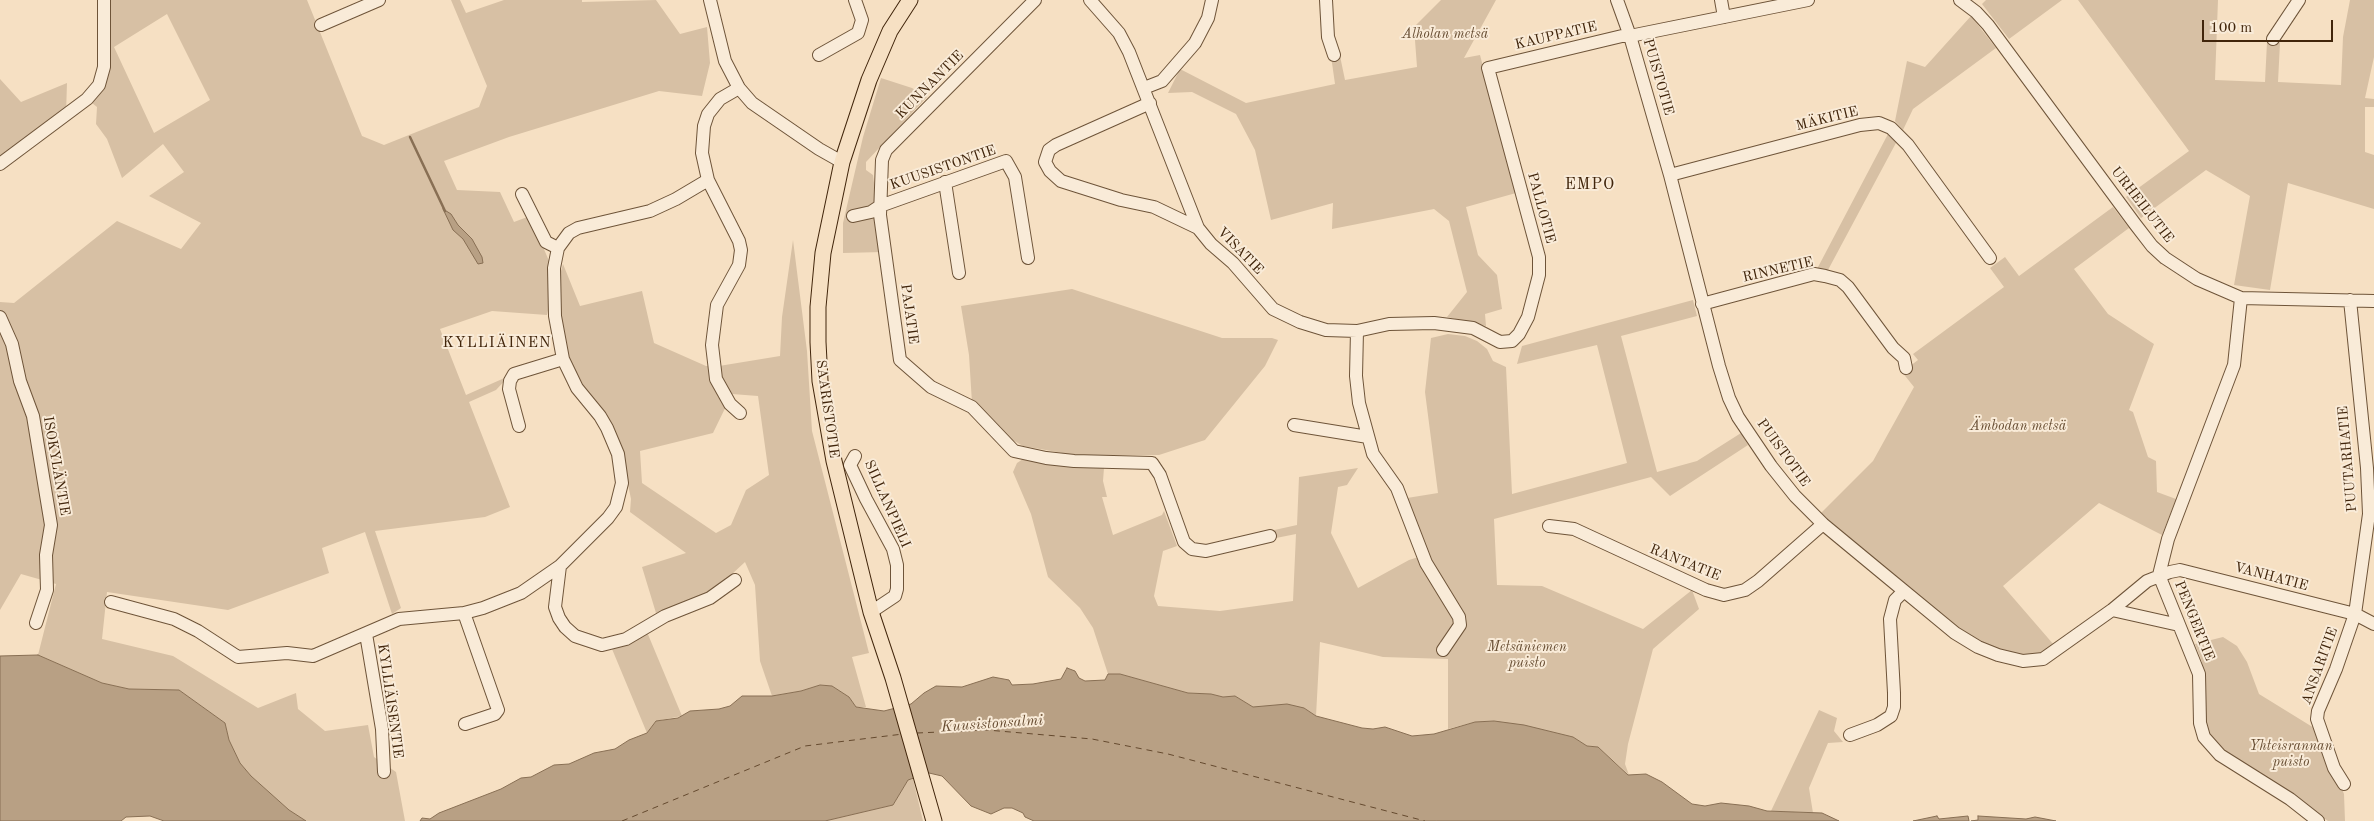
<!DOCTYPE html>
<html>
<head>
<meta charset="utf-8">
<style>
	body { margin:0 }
	#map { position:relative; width:2374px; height:821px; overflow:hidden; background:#f6e0c3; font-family:"Old Standard TT",serif }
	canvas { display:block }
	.scale { position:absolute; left:2202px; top:20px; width:131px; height:22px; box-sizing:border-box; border:2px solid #41250b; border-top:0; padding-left:6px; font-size:15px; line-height:18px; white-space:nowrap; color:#41250b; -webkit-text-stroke:4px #f9ebd8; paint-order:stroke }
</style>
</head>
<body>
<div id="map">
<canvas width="2374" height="821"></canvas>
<div class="scale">100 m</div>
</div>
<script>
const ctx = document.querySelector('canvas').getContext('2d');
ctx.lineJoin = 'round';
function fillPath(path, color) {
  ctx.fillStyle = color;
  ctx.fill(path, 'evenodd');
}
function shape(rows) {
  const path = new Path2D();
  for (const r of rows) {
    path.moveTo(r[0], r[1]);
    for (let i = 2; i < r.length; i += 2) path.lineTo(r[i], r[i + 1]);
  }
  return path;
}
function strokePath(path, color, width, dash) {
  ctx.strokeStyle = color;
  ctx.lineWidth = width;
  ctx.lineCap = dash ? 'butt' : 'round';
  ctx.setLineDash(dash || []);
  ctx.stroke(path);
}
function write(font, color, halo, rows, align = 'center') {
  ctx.font = font + ' "Old Standard TT",serif';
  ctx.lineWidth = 4;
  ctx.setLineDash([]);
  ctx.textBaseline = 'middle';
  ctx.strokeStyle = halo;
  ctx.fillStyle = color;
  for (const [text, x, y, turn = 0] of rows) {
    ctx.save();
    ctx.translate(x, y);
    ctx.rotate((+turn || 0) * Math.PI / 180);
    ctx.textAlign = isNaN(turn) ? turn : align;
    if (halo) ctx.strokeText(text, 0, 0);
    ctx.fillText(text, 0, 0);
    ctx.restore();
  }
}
fillPath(shape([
	[104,0,307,0,362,136,384,145,479,107,487,86,451,0,460,0,466,13,504,0,582,0,582,2,656,0,680,34,707,27,710,63,702,96,659,91,509,137,444,161,457,190,500,192,514,222,530,216,549,261,551,296,547,315,492,311,440,329,466,395,509,376,496,390,469,402,510,507,485,517,375,531,401,608,392,614,365,532,322,548,329,573,228,610,107,592,102,639,173,656,258,708,296,693,298,709,325,731,368,725,374,757,396,772,405,821,306,821,289,810,251,776,240,763,229,740,225,723,179,690,129,689,102,683,38,655,56,584,21,574,0,610,0,302,14,303,117,221,181,249,201,223,149,196,184,172,163,144,122,178,107,139,96,124,97,107,87,99,99,85],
	[167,14,210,100,154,133,114,47],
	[1441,0,1496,0,1464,58,1480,55,1516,193,1466,207,1478,255,1497,275,1502,309,1485,314,1486,326,1447,317,1467,292,1449,221,1434,209,1332,229,1333,203,1271,220,1255,150,1236,114,1192,92,1168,93,1180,69,1246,103,1335,84,1331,56,1340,56,1345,80,1417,67,1414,27],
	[1986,0,2062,0,2009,39,1982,4],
	[2078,0,2218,0,2215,80,2265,82,2267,42,2280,43,2278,82,2341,85,2343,37,2350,0,2374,0,2374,57,2365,98,2374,99,2374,107,2365,107,2365,152,2374,155,2374,209,2288,183,2270,290,2234,285,2250,196,2206,170,2141,218,2126,197,2189,151],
	[1971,16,1996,48,1913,109,1903,130,1895,121,1907,61,1925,67],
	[881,78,912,88,927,97,866,162,866,170,873,175,883,252,843,253,843,223,863,137],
	[0,79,21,102,67,83,66,114,0,164],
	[1888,134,1897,141,1828,270,1817,269],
	[2113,207,2129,228,2074,269,2108,314,2154,344,2129,410,2133,412,2148,457,2156,461,2157,492,2176,499,2162,535,2099,503,2003,586,2054,645,2040,653,2025,655,2008,653,1986,646,1946,620,1821,513,1873,461,1914,387,1902,372,1918,360,1913,354,2004,287,1990,268,2005,257,2019,276],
	[793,240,807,351,812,431,869,653,852,657,866,707,856,707,849,697,832,686,820,685,801,691,772,696,760,661,755,585,745,562,717,588,704,596,656,613,642,567,686,553,630,512,631,499,625,470,598,406,575,374,567,358,559,308,559,278,563,264,580,306,642,291,654,343,706,366,719,366,780,356,782,317],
	[732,394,758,396,769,475,746,490,731,525,716,533,642,483,640,451,713,433],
	[1072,289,1222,338,1272,338,1278,340,1265,366,1205,440,1159,455,1074,455,1023,446,1009,438,972,403,969,355,961,306],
	[1693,300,1697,316,1621,336,1657,472,1697,461,1741,433,1748,445,1670,496,1651,477,1494,519,1497,585,1542,586,1643,629,1692,590,1699,609,1653,649,1628,744,1625,764,1629,775,1598,747,1587,746,1573,737,1494,721,1475,722,1448,729,1448,659,1383,657,1320,642,1316,716,1304,708,1253,707,1235,696,1223,697,1211,694,1188,693,1120,674,1108,674,1093,628,1080,608,1048,577,1031,514,1013,472,1017,463,1023,459,1104,468,1103,481,1107,497,1102,497,1113,535,1162,515,1164,511,1177,546,1163,551,1154,596,1158,606,1220,611,1293,601,1296,534,1271,539,1270,531,1297,525,1299,477,1358,468,1347,485,1338,487,1331,533,1358,588,1409,560,1428,554,1407,498,1438,493,1425,392,1431,338,1448,334,1465,336,1477,341,1487,349,1493,361,1506,367,1512,494,1627,463,1597,345,1517,364,1522,346],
	[647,632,682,716,656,721,647,733,612,649],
	[2223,637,2237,646,2247,662,2259,694,2319,731,2344,794,2345,821,2328,821,2239,761,2221,748,2210,734,2205,723,2202,662,2195,644],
	[1819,710,1837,718,1834,731,1843,742,1828,743,1809,788,1813,813,1771,811],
	[913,779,923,821,825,821,893,805,908,780]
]), '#d7c0a4');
const water = shape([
	[443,209,451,214,458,225,472,239,482,257,483,263,478,264,463,239,453,230,443,209],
	[38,655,102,683,129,689,179,690,225,723,229,740,240,763,251,776,289,810,306,821,164,821,150,816,126,817,121,821,0,821,0,656,38,655],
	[1067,668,1075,671,1079,678,1085,681,1105,680,1108,674,1120,674,1188,693,1211,694,1223,697,1235,696,1253,707,1287,704,1304,708,1316,716,1362,728,1373,729,1385,727,1412,736,1434,734,1475,722,1494,721,1524,725,1573,737,1587,746,1598,747,1628,775,1646,774,1662,782,1692,804,1705,806,1721,803,1749,806,1767,811,1822,813,1839,821,1034,821,1025,817,1023,813,1012,808,1004,808,991,814,971,806,942,776,929,773,908,780,893,805,825,821,420,821,422,818,430,819,439,813,501,789,521,778,531,777,554,765,569,764,594,753,615,749,629,740,647,733,656,721,678,718,690,711,719,709,730,706,742,696,772,696,801,691,820,685,832,686,849,697,856,707,884,711,911,704,924,693,936,686,962,687,993,677,1009,680,1012,685,1033,684,1061,679,1067,668],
	[1937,816,1939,819,1968,816,1969,821,1913,821,1937,816],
	[1978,816,2026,819,2035,817,2056,821,1971,821,1978,820,1978,816]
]);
fillPath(water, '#b8a084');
strokePath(water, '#886f54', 1);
strokePath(shape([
	[410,137,445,211]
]), '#886f54', 2.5);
strokePath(shape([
	[917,733,987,730,1092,739,1168,754,1425,821],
	[622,821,805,746,903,734]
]), '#654a2f', 1, [6, 5]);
const minor = shape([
	[710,0,725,61,739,88,752,103,819,149,842,162],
	[1035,0,886,150,882,160,880,215,900,360,931,387,972,407,1014,451,1046,458,1074,461,1152,463,1160,475,1184,542,1192,549,1206,551,1270,536],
	[1090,0,1119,33,1129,52,1198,228,1211,244,1233,263,1273,309,1300,322,1326,330,1357,331,1389,324,1434,323,1473,328,1500,342,1512,341,1519,334,1528,317,1539,275,1539,257,1488,68,1622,36,1630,36,1808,0],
	[1326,0,1328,37,1334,55],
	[1617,0,1630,36,1670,175,1719,366,1729,398,1738,417,1771,466,1795,496,1823,524,1875,567,1955,633,1978,647,1998,655,2023,661,2043,659,2112,610,2147,581,2170,572,2180,570,2355,614,2374,624],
	[1721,0,1724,17],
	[1960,0,1976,12,1988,25,2135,224,2152,246,2165,258,2197,279,2241,298,2374,301],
	[321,25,379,0],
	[2273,39,2299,0],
	[819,55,858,33,862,20,855,0],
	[1144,88,1162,81,1195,43,1208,18,1212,0],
	[1150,103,1056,145,1049,150,1045,162,1050,171,1061,181,1121,200,1154,207,1198,228],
	[0,164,87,99,99,85,104,67,104,0],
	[1670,175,1860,125,1879,123,1891,128,1908,145,1990,258],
	[708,180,739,241,741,250,739,265,717,305,712,345,716,379,730,404,740,413],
	[945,182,959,273],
	[522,194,546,242,558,248],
	[853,216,871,212,880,206,1006,161,1015,177,1028,258],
	[2241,298,2234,365,2168,539,2159,575,2199,674,2200,723,2204,737,2220,755,2290,799,2318,821],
	[1702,304,1814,274,1825,276,1840,280,1848,287,1893,348,1904,358,1906,368],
	[0,317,12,344,20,381,33,416,51,525,46,555,47,590,36,623],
	[1357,331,1356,376,1359,403,1373,454,1397,488,1426,563,1459,617,1460,625,1443,650],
	[1294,425,1368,437],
	[519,426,509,389,510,381,514,374,563,359],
	[855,456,850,465,866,499,893,549,897,565,897,589,895,596,871,612],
	[1549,526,1574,529,1706,590,1724,595,1745,590,1758,581,1823,524],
	[560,566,555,607,559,618,565,627,575,636,602,645,626,639,665,616,710,598,735,580],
	[111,602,174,619,198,631,238,657,287,653,313,656,399,619,464,613,483,608,521,593,560,566,608,518,616,507,622,483,618,454,607,428,600,416,577,388,563,359,555,316,554,268,558,248,569,233,578,228,650,211,676,199,708,180,702,153,704,126,708,114,720,99,739,88],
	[2112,610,2179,625],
	[464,613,498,710,495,714,465,724],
	[366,634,382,729,384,772],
	[1850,735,1877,725,1891,716,1894,707,1894,693,1890,619,1895,600,1904,591],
	[2344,784,2334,768,2317,719,2318,711,2336,669,2355,614,2369,514,2367,468,2350,300]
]);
const major = shape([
	[910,0,890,31,869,80,842,162,823,253,818,307,818,342,820,381,834,461,871,612,893,678,934,821]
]);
strokePath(minor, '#6e5439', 14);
strokePath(major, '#41250b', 17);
strokePath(minor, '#f9ebd8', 12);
strokePath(major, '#f6e0c3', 15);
write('italic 14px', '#664c31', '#f9ebd8', [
	["Alholan metsä",1445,34],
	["Ämbodan metsä",2018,426],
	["Metsäniemen",1527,647],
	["puisto",1527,663],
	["Yhteisrannan",2291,746],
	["puisto",2291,762]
]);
write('14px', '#41250b', '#f9ebd8', [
	["KAUPPATIE",1556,36,-13],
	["PUISTOTIE",1658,77,74],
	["KUNNANTIE",930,85,-45],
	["MÄKITIE",1827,119,-14],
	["KUUSISTONTIE",943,168,-19],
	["URHEILUTIE",2142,205,52],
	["PALLOTIE",1541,208,75],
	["VISATIE",1240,251,46],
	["RINNETIE",1778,270,-13],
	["PAJATIE",909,314,82],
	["SAARISTOTIE",827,409,82],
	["PUISTOTIE",1783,453,54],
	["PUUTARHATIE",2348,459,-95],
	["ISOKYLÄNTIE",56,466,80],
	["SILLANPIELI",887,504,66],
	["RANTATIE",1685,563,22],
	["VANHATIE",2271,577,15],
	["PENGERTIE",2194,621,68],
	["ANSARITIE",2320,666,-70],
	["KYLLIÄISENTIE",390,701,82]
]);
ctx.letterSpacing = '1px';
write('15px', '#41250b', '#f9ebd8', [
	["KYLLIÄINEN",497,343]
]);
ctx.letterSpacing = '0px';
write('italic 15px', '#654a2f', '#f9ebd8', [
	["Kuusistonsalmi",992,724,-4]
]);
ctx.letterSpacing = '1px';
write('16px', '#41250b', '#f9ebd8', [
	["EMPO",1590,185]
]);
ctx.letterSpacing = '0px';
</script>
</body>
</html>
